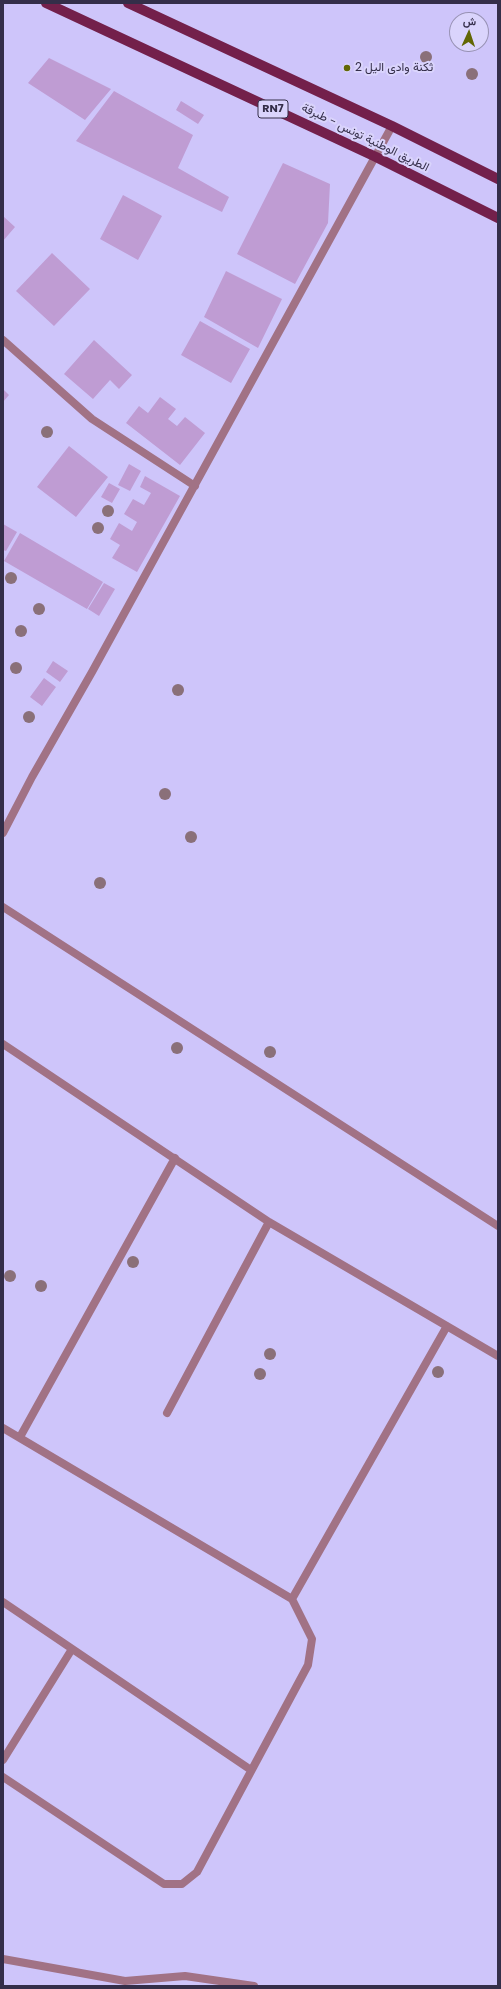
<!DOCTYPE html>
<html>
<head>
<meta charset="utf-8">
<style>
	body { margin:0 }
	#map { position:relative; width:501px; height:1989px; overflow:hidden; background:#cec5fa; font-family:Poppins,Vazirmatn,sans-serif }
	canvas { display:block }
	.frame { position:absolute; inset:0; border:4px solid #342e49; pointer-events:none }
	.north { position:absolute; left:449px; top:12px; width:40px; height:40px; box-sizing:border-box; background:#dad4fc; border:1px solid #9892b4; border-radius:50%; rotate:3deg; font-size:11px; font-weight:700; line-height:16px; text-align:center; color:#342e49 }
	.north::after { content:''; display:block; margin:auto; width:14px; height:18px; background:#626704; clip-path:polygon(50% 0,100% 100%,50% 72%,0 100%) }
</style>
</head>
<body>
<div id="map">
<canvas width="501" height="1989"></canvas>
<div class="frame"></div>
<div class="north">ش</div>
</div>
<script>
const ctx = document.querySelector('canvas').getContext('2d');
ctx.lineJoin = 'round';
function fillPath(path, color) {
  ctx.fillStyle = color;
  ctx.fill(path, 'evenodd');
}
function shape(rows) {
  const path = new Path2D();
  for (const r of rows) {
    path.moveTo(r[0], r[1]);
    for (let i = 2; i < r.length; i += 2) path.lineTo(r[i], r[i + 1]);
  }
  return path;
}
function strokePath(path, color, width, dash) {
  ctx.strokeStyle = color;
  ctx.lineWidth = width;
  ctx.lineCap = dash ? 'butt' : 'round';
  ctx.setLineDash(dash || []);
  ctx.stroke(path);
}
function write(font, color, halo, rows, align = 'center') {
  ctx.font = font + ' Poppins,Vazirmatn,sans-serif';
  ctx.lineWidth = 4;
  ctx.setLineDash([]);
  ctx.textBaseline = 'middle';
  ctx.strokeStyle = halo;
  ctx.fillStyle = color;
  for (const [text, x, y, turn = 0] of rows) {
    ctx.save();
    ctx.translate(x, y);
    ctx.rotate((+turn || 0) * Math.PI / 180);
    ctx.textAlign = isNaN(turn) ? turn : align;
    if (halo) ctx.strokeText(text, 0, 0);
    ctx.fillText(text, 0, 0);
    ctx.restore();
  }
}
fillPath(shape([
	[49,58,111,89,85,120,28,83],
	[114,91,193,135,178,168,229,197,222,212,76,141],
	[181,101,204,115,198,124,176,110],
	[283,163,330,184,328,223,295,284,237,254],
	[123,195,162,216,138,260,100,239],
	[3,216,15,227,3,241],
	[52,253,90,289,54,326,16,291],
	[226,271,282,299,258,348,204,317],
	[200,321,250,349,231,383,181,355],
	[94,340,132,375,119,389,110,380,93,399,64,374],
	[3,389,9,395,3,402],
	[160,397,176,409,168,419,177,426,185,417,205,433,180,465,126,423,139,406,148,413],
	[69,446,108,477,76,517,37,487],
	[129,464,141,471,130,491,118,485],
	[145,476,180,496,137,572,112,558,120,545,110,539,119,523,132,531,137,522,124,514,133,499,144,505,151,493,140,487],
	[109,483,120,489,112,503,101,497],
	[3,524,17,532,6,551,3,550],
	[20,533,103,582,87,609,4,561],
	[104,583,115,589,99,616,88,609],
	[53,661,68,671,60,682,46,672],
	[44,678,56,687,42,706,30,697]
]), '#bf9cd3');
strokePath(shape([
	[3,340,92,419,195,486],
	[3,833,32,777,92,672,392,126],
	[3,907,498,1226],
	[3,1044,269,1222,498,1356],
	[167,1413,269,1222],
	[3,1428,292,1599,312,1639,308,1665,197,1872,182,1884,164,1884,3,1777],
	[20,1437,175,1158],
	[292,1599,447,1326],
	[3,1602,251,1770],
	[3,1760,72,1649],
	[3,1959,125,1981,185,1976,254,1986]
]), '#a17285', 8);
strokePath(shape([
	[46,3,376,157,498,218],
	[128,3,392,126,498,179]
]), '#73204b', 10);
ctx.fillStyle = '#8a7079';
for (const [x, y] of [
	[426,57],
	[472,74],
	[47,432],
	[108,511],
	[98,528],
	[11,578],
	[39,609],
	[21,631],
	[16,668],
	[178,690],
	[29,717],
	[165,794],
	[191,837],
	[100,883],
	[177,1048],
	[270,1052],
	[133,1262],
	[10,1276],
	[41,1286],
	[270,1354],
	[438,1372],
	[260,1374]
]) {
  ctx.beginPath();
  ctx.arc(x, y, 6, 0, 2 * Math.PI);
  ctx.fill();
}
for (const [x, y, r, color] of [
	[347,68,4,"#626704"]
]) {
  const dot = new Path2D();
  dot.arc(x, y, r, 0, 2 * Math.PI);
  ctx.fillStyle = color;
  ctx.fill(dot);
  strokePath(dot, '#dad4fc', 1.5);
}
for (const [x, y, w] of [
	[273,109,30]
]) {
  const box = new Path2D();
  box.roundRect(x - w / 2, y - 9, w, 18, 3);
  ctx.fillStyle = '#dad4fc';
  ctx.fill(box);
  strokePath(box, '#342e49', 1);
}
write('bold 11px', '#342e49', null, [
	["RN7",273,109]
]);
write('12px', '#342e49', '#dad4fc', [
	["ثكنة وادى اليل 2",355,68]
], 'left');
write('12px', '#342e49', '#dad4fc', [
	["الطريق الوطنية تونس - طبرقة",365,138,26]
]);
</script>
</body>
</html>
